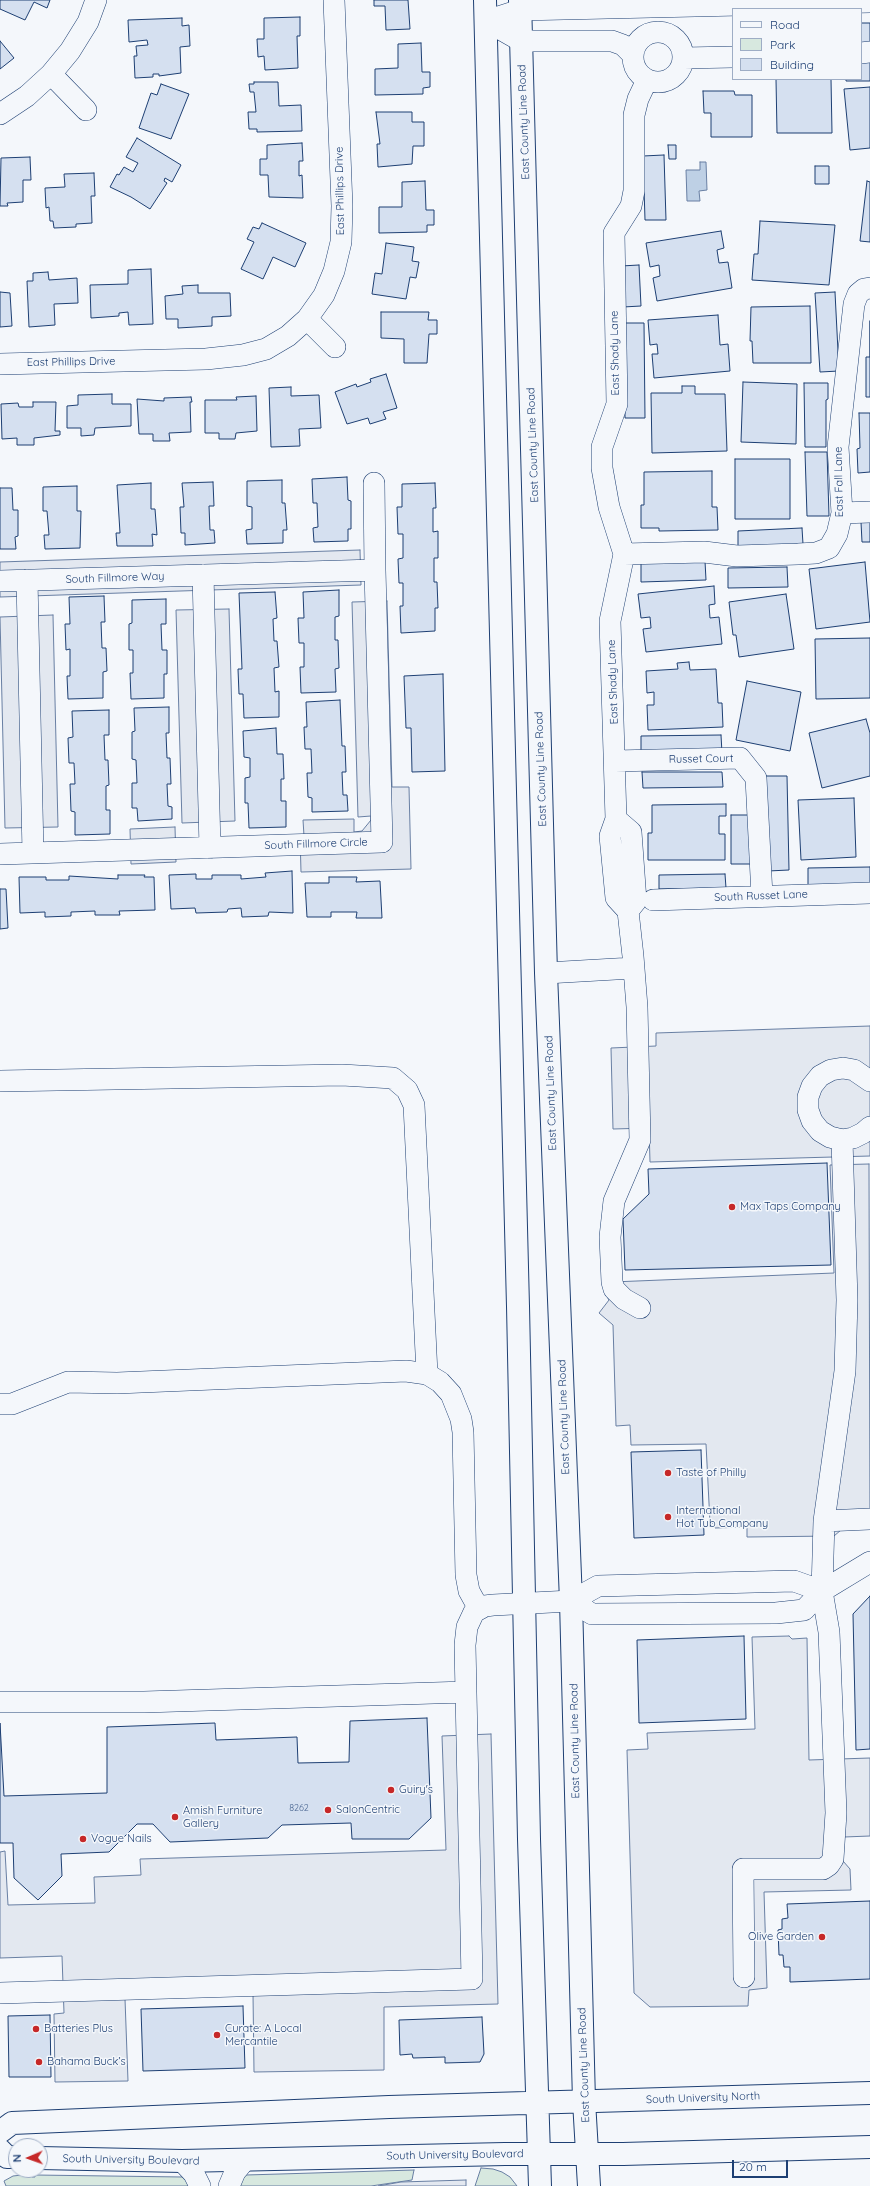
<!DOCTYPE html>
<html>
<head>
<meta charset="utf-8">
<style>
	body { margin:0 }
	#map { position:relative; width:870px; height:2186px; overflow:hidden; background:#f4f7fb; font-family:Quicksand,sans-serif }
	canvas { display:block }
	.legend { position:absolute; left:732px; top:8px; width:130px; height:72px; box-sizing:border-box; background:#f4f7fb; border:1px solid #9eadc5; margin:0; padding:5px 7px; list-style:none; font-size:12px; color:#1d3f73 }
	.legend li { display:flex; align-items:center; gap:8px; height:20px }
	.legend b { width:20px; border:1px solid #9eadc5 }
	.north { position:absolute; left:8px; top:2138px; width:40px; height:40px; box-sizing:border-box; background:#f4f7fb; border:1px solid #9eadc5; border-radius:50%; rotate:268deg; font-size:11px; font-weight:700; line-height:16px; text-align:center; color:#1d3f73 }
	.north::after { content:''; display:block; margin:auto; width:14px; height:18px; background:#c62828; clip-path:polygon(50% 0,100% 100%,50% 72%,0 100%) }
	.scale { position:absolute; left:732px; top:2160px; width:56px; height:18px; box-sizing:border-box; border:2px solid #1d3f73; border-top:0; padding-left:5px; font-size:12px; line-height:14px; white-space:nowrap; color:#1d3f73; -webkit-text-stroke:3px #f4f7fb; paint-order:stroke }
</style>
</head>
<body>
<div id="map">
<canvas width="870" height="2186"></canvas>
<ul class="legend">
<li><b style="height:5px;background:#f4f7fb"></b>Road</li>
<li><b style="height:11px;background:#d7e8df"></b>Park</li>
<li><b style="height:11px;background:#d5e0f0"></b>Building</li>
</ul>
<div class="north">N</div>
<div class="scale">20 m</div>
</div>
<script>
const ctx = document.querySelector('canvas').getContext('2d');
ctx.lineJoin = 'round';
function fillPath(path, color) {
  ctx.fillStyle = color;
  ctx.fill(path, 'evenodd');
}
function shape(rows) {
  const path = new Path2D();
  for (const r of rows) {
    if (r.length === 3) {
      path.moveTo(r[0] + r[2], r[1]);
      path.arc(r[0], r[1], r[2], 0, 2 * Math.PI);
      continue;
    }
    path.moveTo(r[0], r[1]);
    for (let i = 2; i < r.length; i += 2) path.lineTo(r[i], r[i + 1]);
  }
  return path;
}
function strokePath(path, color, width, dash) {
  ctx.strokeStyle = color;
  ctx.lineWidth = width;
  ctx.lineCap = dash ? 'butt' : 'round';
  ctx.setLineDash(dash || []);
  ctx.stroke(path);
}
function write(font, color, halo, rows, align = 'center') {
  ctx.font = font + ' Quicksand,sans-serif';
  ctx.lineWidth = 3;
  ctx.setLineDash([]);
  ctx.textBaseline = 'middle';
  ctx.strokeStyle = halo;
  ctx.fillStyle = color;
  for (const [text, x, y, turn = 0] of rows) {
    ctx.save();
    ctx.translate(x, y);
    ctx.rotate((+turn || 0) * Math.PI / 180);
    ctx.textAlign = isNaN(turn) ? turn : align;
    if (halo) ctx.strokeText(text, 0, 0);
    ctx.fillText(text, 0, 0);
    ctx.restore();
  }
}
const green = shape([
	[481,2168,493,2169,502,2172,510,2177,517,2186,475,2186,481,2168],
	[414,2170,412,2180,371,2186,236,2186,246,2175,414,2170],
	[22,2175,31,2175,32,2177,35,2177,35,2175,183,2177,191,2186,6,2186,4,2181,13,2176,22,2175]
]);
fillPath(green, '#d7e8df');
strokePath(green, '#687fa3', 1);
const parking = shape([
	[360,550,361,585,0,597,0,562,360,550],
	[387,601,392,787,409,787,411,869,301,872,300,836,304,836,303,820,354,819,354,832,362,831,371,820,371,816,358,817,352,602,387,601],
	[229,609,235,821,182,823,176,610,229,609],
	[53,615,58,827,5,828,0,617,53,615],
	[175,827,176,862,131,864,130,829,175,827],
	[870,1026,870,1156,650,1162,649,1128,613,1129,611,1048,656,1046,656,1033,870,1026],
	[869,1164,870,1529,841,1530,834,1536,747,1537,747,1527,715,1528,715,1524,710,1523,706,1444,631,1445,630,1425,616,1426,613,1325,599,1313,609,1300,604,1292,612,1282,834,1273,830,1165,869,1164],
	[789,1636,792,1639,807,1638,809,1760,870,1758,870,1836,844,1837,843,1861,850,1869,851,1890,764,1892,767,1988,749,1990,748,2006,650,2007,634,1993,627,1750,648,1749,647,1733,755,1729,752,1637,789,1636],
	[491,1734,498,2004,384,2007,384,2070,254,2072,253,1994,125,1999,128,2081,55,2082,54,2014,64,2013,62,1956,0,1958,0,1852,5,1851,8,1905,95,1903,94,1877,141,1875,140,1859,446,1850,442,1736,491,1734],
	[466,2180,466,2186,378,2186,401,2182,466,2180]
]);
fillPath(parking, '#e3e8f0');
strokePath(parking, '#687fa3', 1);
const water = shape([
	[700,162,706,162,707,190,699,191,700,201,687,201,686,170,700,170,700,162]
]);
fillPath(water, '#bed0e5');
strokePath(water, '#687fa3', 1);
const building = shape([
	[0,0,50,0,47,8,34,2,25,20,0,9,0,0],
	[374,0,408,0,410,29,386,30,385,6,374,6,374,0],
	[300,17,300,36,297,36,298,68,265,70,264,56,258,57,257,39,264,39,264,18,300,17],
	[182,18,182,26,189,25,190,46,180,47,181,73,159,76,159,74,153,74,153,77,135,78,134,56,137,56,136,46,148,45,147,40,129,42,128,20,182,18],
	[861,23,870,23,870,44,861,44,861,23],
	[0,41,14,58,0,69,0,41],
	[421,43,422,72,430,72,430,87,423,88,423,94,375,95,375,69,398,68,398,44,421,43],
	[861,62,870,62,870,81,846,81,846,79,861,79,861,62],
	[776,79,831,79,832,133,777,133,776,79],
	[254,82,278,82,279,106,301,105,302,131,257,132,257,129,249,129,248,112,256,112,254,92,250,92,249,84,254,84,254,82],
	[161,84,189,94,171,139,139,128,151,93,157,95,161,84],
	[870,87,870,148,850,150,844,89,870,87],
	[703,91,734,91,735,95,752,95,752,137,711,137,711,113,704,113,703,91],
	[376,112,412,112,412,122,424,122,424,146,413,146,412,164,378,167,377,144,380,144,376,112],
	[137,138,181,165,172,182,165,178,164,181,167,183,150,209,131,197,110,187,117,174,119,175,124,167,133,172,138,163,126,157,137,138],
	[302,143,303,161,299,161,299,176,302,175,303,198,269,197,268,175,260,175,260,159,267,159,267,145,302,143],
	[668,145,676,145,676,159,669,159,668,145],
	[664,155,666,220,645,220,643,156,664,155],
	[30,157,31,180,23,180,23,202,7,203,8,206,0,206,1,158,30,157],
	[815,166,829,166,829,184,815,184,815,166],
	[94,173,95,196,91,196,92,223,76,224,76,227,54,228,53,221,50,221,49,207,46,208,45,188,65,187,64,174,94,173],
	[425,181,426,210,434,210,434,225,427,225,427,232,379,233,379,207,402,207,402,182,425,181],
	[867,181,870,182,870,242,860,241,867,181],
	[760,221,835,225,829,285,752,280,754,254,758,254,760,221],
	[262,223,306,243,295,267,273,257,263,279,241,269,254,242,247,239,253,227,259,229,262,223],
	[721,231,724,248,717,250,719,263,728,262,732,288,657,301,653,278,660,276,659,265,650,267,646,243,721,231],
	[386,243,414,247,412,261,419,262,416,278,410,277,406,299,372,294,375,273,382,274,386,243],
	[639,265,641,306,623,307,621,266,639,265],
	[151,269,153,324,129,325,128,312,119,313,119,316,91,318,90,285,128,284,128,270,151,269],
	[48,272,49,280,77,278,78,303,54,304,55,325,29,327,27,281,33,281,33,273,48,272],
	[198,285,198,293,230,293,231,316,212,317,212,326,178,328,178,319,166,319,165,296,183,294,182,286,198,285],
	[0,292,10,293,12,326,0,327,0,292],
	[835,292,839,371,820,372,815,293,835,292],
	[810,306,811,363,753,363,752,341,750,341,751,307,810,306],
	[381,312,429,312,428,320,437,320,437,334,429,334,427,363,404,363,404,339,381,338,381,312],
	[718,315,720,345,728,344,730,371,654,378,652,354,658,354,657,344,650,345,648,320,718,315],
	[870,321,870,397,866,397,866,357,870,357,870,321],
	[624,323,644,323,645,418,625,418,624,323],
	[386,374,397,408,383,412,386,419,370,424,368,418,347,424,335,392,356,384,357,387,371,382,370,379,386,374],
	[743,382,797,384,796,444,741,442,743,382],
	[804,383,828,383,828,399,826,400,826,447,805,447,804,383],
	[682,386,695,386,695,394,725,394,727,451,652,453,651,393,682,393,682,386],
	[291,387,291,396,319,395,321,428,299,429,300,446,271,447,269,388,291,387],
	[112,394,112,404,131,404,131,426,95,428,94,435,81,436,81,428,67,428,67,406,78,405,78,395,112,394],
	[256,396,257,431,236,433,235,439,219,439,219,433,205,433,205,400,237,400,236,397,256,396],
	[191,397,192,402,190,402,191,432,169,433,170,441,153,441,153,434,139,434,137,399,164,401,164,398,191,397],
	[33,402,56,402,55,431,60,431,60,435,34,438,34,445,17,445,17,438,2,439,1,404,18,403,19,407,33,407,33,402],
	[859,413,870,413,870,472,858,473,857,449,860,448,859,413],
	[805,452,827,452,829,516,807,516,805,452],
	[735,459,790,459,790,519,735,519,735,459],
	[712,471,712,507,717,507,718,530,659,531,659,528,641,528,641,505,644,505,644,472,712,471],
	[347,477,348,500,351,501,351,529,348,529,348,541,314,542,313,528,318,527,317,503,313,503,312,479,347,477],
	[282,480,282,503,285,503,287,530,283,530,283,543,247,544,246,530,252,529,252,507,247,506,247,481,282,480],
	[213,482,214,506,209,506,210,530,214,530,215,543,185,545,185,533,181,533,180,507,184,507,182,483,213,482],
	[151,483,151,509,155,509,157,535,152,534,153,546,117,546,116,533,120,533,117,485,151,483],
	[435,483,436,508,433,508,433,532,438,531,438,558,434,558,434,582,437,582,438,608,435,608,435,631,401,633,400,606,403,606,403,583,399,583,398,559,403,558,403,534,398,534,397,507,402,507,402,484,435,483],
	[77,486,77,511,81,511,80,548,45,549,44,535,49,535,47,511,43,511,43,487,77,486],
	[0,488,12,488,13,510,18,510,18,536,15,537,16,549,0,549,0,488],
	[861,522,870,522,870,542,862,542,861,522],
	[802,528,803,544,738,547,738,531,802,528],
	[705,561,706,580,641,582,641,563,705,561],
	[865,562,870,622,816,629,809,569,865,562],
	[787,567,788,587,728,588,728,568,787,567],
	[714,586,715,604,709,605,710,618,719,617,722,644,646,652,643,629,651,628,650,617,641,618,638,594,714,586],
	[339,590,339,616,335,617,335,640,338,640,339,668,335,669,336,692,301,693,300,667,304,667,304,643,299,643,298,618,304,618,303,592,339,590],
	[275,592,277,618,273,619,274,641,277,641,279,667,274,668,275,692,279,691,279,717,244,718,243,694,239,694,238,669,242,669,239,593,275,592],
	[786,594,794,649,739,657,736,635,733,635,729,602,786,594],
	[104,596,105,622,101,622,102,648,106,648,107,671,103,672,103,698,68,699,67,676,70,676,70,649,66,650,65,624,70,624,69,597,104,596],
	[166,599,166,624,161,624,162,650,167,650,167,674,164,674,164,698,131,699,130,673,133,673,133,650,129,650,129,624,132,623,132,600,166,599],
	[870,638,870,698,816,699,815,639,870,638],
	[689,662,690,670,716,669,718,703,722,703,723,727,648,730,647,705,654,705,654,692,647,693,646,671,678,669,677,663,689,662],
	[443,674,445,771,412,772,411,728,406,728,404,676,443,674],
	[747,681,801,692,790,751,736,740,747,681],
	[340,700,342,746,345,746,346,772,342,772,343,795,347,795,348,811,312,812,312,798,308,797,307,773,312,773,311,749,305,749,304,727,307,727,306,702,340,700],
	[169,707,169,733,166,733,167,758,170,758,171,784,167,784,168,806,172,807,172,819,138,821,137,808,132,808,132,783,137,783,136,760,132,759,132,732,135,731,134,708,169,707],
	[109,710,109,735,104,735,105,760,108,760,109,785,106,786,106,810,110,810,110,834,75,835,75,812,71,811,70,784,75,784,74,763,69,763,68,738,73,737,72,711,109,710],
	[866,719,870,733,870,776,822,788,809,733,866,719],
	[276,728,277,754,283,754,284,779,281,779,281,801,286,801,286,827,249,828,248,803,245,803,245,778,250,777,250,758,244,757,243,731,276,728],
	[721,735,722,753,641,755,641,736,721,735],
	[642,772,722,772,723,787,643,788,642,772],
	[766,776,787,776,789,870,768,871,766,776],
	[854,798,856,857,801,860,798,800,854,798],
	[726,804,726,816,719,816,719,834,725,834,725,860,648,860,648,833,652,833,652,805,726,804],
	[731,815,751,815,751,864,731,864,731,815],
	[870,867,870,884,808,885,808,868,870,867],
	[292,871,293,913,269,912,268,916,242,917,241,908,228,909,227,912,196,913,195,908,171,909,169,875,196,874,196,879,212,879,212,875,241,875,241,879,266,877,265,873,292,871],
	[725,874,726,888,659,889,659,875,725,874],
	[118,875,145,875,144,877,154,877,155,910,119,911,120,915,95,915,95,911,71,912,71,916,45,917,45,912,20,913,19,877,46,877,46,880,69,880,69,876,118,879,118,875],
	[329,877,357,877,356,882,380,881,382,918,356,918,357,912,331,912,331,917,307,917,305,883,329,883,329,877],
	[0,889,6,889,8,928,0,929,0,889],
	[827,1163,831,1265,625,1270,623,1219,649,1194,648,1169,827,1163],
	[701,1450,704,1535,634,1538,631,1452,701,1450],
	[870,1596,870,1749,856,1750,853,1614,870,1596],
	[744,1636,746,1719,639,1723,637,1640,744,1636],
	[427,1718,431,1818,409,1839,352,1839,351,1823,282,1825,268,1838,170,1842,153,1824,137,1824,109,1852,61,1854,62,1876,38,1900,14,1878,13,1843,0,1843,0,1723,4,1796,107,1793,107,1727,215,1723,216,1740,297,1737,298,1763,349,1762,350,1721,427,1718],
	[870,1901,870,1979,790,1982,790,1967,784,1967,783,1955,779,1955,778,1930,782,1929,782,1919,788,1918,787,1904,870,1901],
	[243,2006,245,2068,143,2071,141,2009,243,2006],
	[50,2015,51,2077,9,2077,8,2016,50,2015],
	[482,2017,484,2054,480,2062,445,2063,445,2057,413,2058,412,2054,400,2055,399,2020,482,2017]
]);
fillPath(building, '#d5e0f0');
strokePath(building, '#1d3f73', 1);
const minor = shape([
	[486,21,520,10,870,2],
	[486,21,521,41,612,41,623,45,633,55],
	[658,57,25],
	[861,53,870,52],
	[684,58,733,57],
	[51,74,86,110],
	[0,114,27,96,51,74,70,51,88,22,96,0],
	[307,319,335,347],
	[0,364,206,359,243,355,266,349,288,336,307,319,324,295,334,271,341,242,342,206,334,0],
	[374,483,375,570],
	[842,513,870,512],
	[624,554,704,552,737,556,798,554,816,553,829,548,837,534,842,513,838,447,854,304,858,294,864,289,870,288],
	[203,575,210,848],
	[27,580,33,853],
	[0,581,375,570,382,842,0,854],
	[615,761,740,758,756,778,762,896],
	[616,819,631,832,636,901,628,911],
	[653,900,870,893],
	[546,973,633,968],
	[0,1081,342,1075,393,1078,407,1090,414,1105,427,1374],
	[870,1081,854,1070,843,1068,831,1070,820,1076,812,1086,808,1097,808,1110,812,1121,820,1131,830,1137,842,1140,853,1138,863,1133,870,1127],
	[640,1308,624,1299,614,1289,612,1282,610,1237,614,1201,640,1140,637,1007,633,956,628,911,616,898,610,836,616,819,610,621,624,554,609,507,602,468,602,447,617,404,614,233,631,206,634,191,634,115,638,99,647,80],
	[0,1404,12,1404,68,1382,117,1383,406,1371,427,1374,440,1382,451,1394,461,1419,463,1432,466,1575,469,1591,479,1609],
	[824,1521,870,1519],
	[571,1601,592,1614,776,1613,804,1610,822,1591,870,1562],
	[0,1702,144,1702,466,1692],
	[744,1977,743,1869,823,1869,829,1865,833,1859,836,1813,829,1632,822,1591,824,1521,845,1371,847,1300,842,1140],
	[0,1993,472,1979,465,1645,467,1627,474,1612,485,1606,493,1605,571,1601,598,1586,794,1581,822,1591],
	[182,2161,194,2174,200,2186],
	[229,2186,235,2172,245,2160]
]);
const major = shape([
	[485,0,518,1306,529,1839,540,2186],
	[520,0,546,973,571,1601,584,2101,589,2186],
	[0,2132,12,2123,389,2107,870,2093],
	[0,2150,7,2157,16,2157],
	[40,2158,182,2161,505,2154,623,2154,870,2147]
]);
strokePath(minor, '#1d3f73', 22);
strokePath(major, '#1d3f73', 24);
strokePath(minor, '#f4f7fb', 21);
strokePath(major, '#f4f7fb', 22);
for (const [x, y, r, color] of [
	[732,1207,4,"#c62828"],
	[668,1473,4,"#c62828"],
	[668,1517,4,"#c62828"],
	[391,1790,4,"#c62828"],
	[328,1810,4,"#c62828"],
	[175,1817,4,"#c62828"],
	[83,1839,4,"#c62828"],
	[822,1937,4,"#c62828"],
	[36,2029,4,"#c62828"],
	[217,2035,4,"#c62828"],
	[39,2062,4,"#c62828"]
]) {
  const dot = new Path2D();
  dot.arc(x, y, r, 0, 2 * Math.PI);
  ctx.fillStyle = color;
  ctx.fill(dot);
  strokePath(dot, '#f4f7fb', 1.5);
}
write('9px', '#4b6792', null, [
	["8262",299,1808]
]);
write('11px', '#1d3f73', '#f4f7fb', [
	["East County Line Road",524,122,-92],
	["East Phillips Drive",340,191,-91],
	["East Shady Lane",615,353,-91],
	["East Phillips Drive",71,362,-1],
	["East County Line Road",533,445,-92],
	["East Fall Lane",839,482,-91],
	["South Fillmore Way",115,578,-2],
	["East Shady Lane",613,682,-92],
	["Russet Court",701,759,-1],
	["East County Line Road",541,769,-92],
	["South Fillmore Circle",316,844,-2],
	["South Russet Lane",761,896,-2],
	["East County Line Road",551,1093,-92],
	["East County Line Road",564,1417,-92],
	["East County Line Road",575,1741,-91],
	["East County Line Road",584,2065,-92],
	["South University North",703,2098,-2],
	["South University Boulevard",455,2155,-1],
	["South University Boulevard",131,2160,1]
]);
write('11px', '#1d3f73', '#f4f7fb', [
	["Max Taps Company",740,1207],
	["Taste of Philly",676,1473],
	["International",676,1511],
	["Hot Tub Company",676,1524],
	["Guiry's",399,1790],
	["SalonCentric",336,1810],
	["Amish Furniture",183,1811],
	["Gallery",183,1824],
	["Vogue Nails",91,1839],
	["Olive Garden",814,1937,"right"],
	["Batteries Plus",44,2029],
	["Curate: A Local",225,2029],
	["Mercantile",225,2042],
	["Bahama Buck’s",47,2062]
], 'left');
</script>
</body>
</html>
